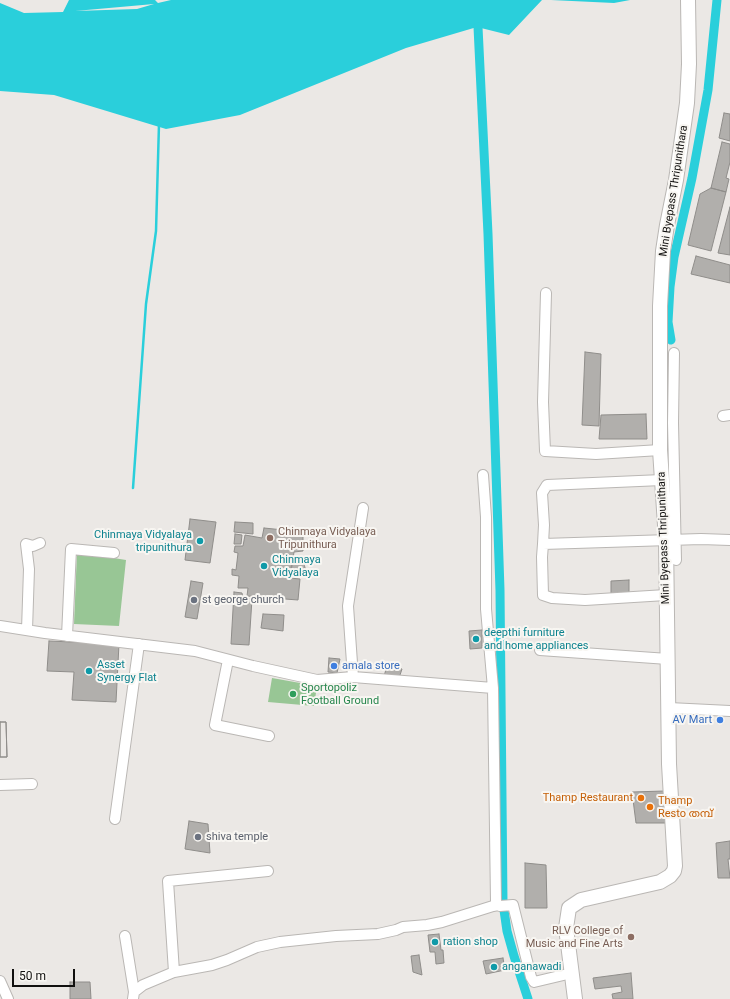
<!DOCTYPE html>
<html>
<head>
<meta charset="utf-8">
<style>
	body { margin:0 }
	#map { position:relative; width:730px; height:999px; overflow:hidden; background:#ebe8e5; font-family:Roboto,sans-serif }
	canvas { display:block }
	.scale { position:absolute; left:12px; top:969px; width:63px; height:18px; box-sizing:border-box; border:2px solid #11100f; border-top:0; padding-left:5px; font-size:12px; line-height:14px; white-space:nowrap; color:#11100f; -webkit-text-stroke:3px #f8f6f2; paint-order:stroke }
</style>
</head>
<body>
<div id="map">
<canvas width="730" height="999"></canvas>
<div class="scale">50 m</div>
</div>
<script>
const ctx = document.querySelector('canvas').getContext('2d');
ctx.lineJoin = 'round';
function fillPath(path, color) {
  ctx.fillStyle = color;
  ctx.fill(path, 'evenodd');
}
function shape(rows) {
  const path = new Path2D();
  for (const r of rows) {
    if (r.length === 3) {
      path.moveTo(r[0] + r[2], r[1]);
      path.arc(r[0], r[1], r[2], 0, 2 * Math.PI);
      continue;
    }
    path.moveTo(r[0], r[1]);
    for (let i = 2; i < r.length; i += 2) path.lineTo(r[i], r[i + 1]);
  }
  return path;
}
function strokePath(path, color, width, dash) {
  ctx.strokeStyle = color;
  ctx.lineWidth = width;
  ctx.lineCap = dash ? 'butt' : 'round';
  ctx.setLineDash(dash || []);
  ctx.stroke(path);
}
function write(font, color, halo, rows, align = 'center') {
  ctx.font = font + ' Roboto,"Noto Sans Malayalam",sans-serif';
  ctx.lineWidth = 4;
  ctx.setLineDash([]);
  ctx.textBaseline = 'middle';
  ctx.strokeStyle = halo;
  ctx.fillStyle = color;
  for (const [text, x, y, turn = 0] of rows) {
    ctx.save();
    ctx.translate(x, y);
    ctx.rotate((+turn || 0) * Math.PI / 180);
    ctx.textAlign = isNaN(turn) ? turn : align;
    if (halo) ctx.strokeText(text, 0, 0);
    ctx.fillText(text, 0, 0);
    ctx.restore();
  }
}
fillPath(shape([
	[77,552,126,560,119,626,74,624],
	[272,678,317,686,314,706,268,702]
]), '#98c695');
fillPath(shape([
	[69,0,155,0,158,3,171,0,542,0,509,35,477,27,406,48,240,115,166,129,54,95,0,91,0,3,24,13,63,12],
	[154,4,137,9,75,11],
	[551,0,630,0,614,3]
]), '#2acfdb');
strokePath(shape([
	[133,488,146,304,156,231,159,124]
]), '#2acfdb', 2.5);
strokePath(shape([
	[478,27,488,234,500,590,503,903,507,931,514,956,528,999],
	[671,340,668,322,670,287,674,257,692,178,708,90,717,0]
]), '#2acfdb', 9);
const building = shape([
	[724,113,730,114,730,141,719,138,724,113],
	[722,142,730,144,730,162,726,178,729,179,726,192,711,188,722,142],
	[711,188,726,192,711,251,688,245,700,194,711,188],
	[730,207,730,255,718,253,730,207],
	[696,256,730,265,730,283,691,274,696,256],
	[585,352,601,354,599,426,582,425,585,352],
	[646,414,647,439,599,439,601,415,646,414],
	[190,519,216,522,210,563,185,560,190,519],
	[235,522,253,523,253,534,234,532,235,522],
	[264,528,303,532,303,551,294,552,290,578,300,579,298,600,247,596,248,588,238,588,239,576,232,575,232,569,236,570,238,553,234,552,235,546,243,546,245,535,262,538,264,528],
	[235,534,242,535,241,544,234,544,235,534],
	[298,568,7],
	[629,580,629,593,611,595,611,581,629,580],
	[191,581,203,583,197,619,185,617,191,581],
	[234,592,242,593,243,598,252,599,249,645,231,644,234,592],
	[263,614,284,615,283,631,261,628,263,614],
	[482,630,482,648,470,649,469,631,482,630],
	[49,641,119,644,116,702,72,700,74,672,47,671,49,641],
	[329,658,340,659,337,673,328,672,329,658],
	[388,663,402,669,399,678,384,676,388,663],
	[0,722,6,722,7,757,0,757,0,722],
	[0,722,6,722,7,757,0,757,0,722],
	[664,791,667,823,636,823,632,792,664,791],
	[189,821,208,824,210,853,185,849,189,821],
	[730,841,730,859,728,859,730,878,718,878,716,843,730,841],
	[525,863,546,865,547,908,525,908,525,863],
	[439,934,441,950,443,950,444,963,436,964,435,952,430,952,428,935,439,934],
	[419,955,422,975,413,972,411,956,419,955],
	[503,958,505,970,486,974,483,961,503,958],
	[631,973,633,999,613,999,612,994,622,992,621,986,595,989,593,978,631,973],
	[70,982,90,982,91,999,70,999,70,982]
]);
fillPath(building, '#b1afac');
strokePath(building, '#8f8d8a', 1);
const street = shape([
	[546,293,543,402,545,451,596,454,660,450],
	[674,353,673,423,676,560],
	[723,416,730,415],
	[483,475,486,517,486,609,493,688],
	[543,544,544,525,542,493,547,485,662,480],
	[666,595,585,600,552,598,543,595,542,557,543,544,701,539,730,540],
	[0,626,45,633,195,651,253,666,317,680,353,677,493,688,496,902,498,905,500,906,513,905,531,977,534,982,572,973],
	[27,630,29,569,26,544,33,546,40,543],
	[67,636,71,549,114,553],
	[540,650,668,659],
	[228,660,215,725,269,736],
	[353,677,348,606,363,508],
	[669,708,730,711],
	[0,785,32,784],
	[115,819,139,644],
	[125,936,134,992],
	[174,972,168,881,268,871],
	[0,981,8,999],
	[133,999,134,992,143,985,174,972,212,965,227,960,257,947,280,942,336,936,378,934,396,930,403,927,427,925,442,922,493,906,498,905]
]);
const secondary = shape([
	[575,999,566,928,569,908,581,900,660,882,670,876,674,871,675,866,669,764,666,540,660,450,660,306,663,251,667,225,676,180,687,103,689,64,688,0]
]);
strokePath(street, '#bab7b4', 12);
strokePath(secondary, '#bab7b4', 16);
strokePath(street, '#fff', 10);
strokePath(secondary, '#fff', 14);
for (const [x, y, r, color] of [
	[270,538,4,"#8d6e63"],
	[200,541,4,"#0f9aa8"],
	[264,566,4,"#0f9aa8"],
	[194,600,4,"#6b7280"],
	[476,639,4,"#0f9aa8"],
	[334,666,4,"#3f7fe0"],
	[89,671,4,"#0f9aa8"],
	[293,694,4,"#2e9e5b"],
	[720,720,4,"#3f7fe0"],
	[641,798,4,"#e8710a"],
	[650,807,4,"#e8710a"],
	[198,837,4,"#6b7280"],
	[631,937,4,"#8d6e63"],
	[435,942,4,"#0f9aa8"],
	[494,967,4,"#0f9aa8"]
]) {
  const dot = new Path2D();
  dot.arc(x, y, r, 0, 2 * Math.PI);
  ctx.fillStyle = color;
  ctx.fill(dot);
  strokePath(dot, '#f8f6f2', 1.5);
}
write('11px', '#11100f', '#f8f6f2', [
	["Mini Byepass Thripunithara",674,191,-81],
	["Mini Byepass Thripunithara",664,538,-92]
]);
write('11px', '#785e54', '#f8f6f2', [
	["Chinmaya Vidyalaya",278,532],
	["Tripunithura",278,545],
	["RLV College of",623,931,"right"],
	["Music and Fine Arts",623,944,"right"]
], 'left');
write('11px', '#0d838f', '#f8f6f2', [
	["Chinmaya Vidyalaya",192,535,"right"],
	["tripunithura",192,548,"right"],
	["Chinmaya",272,560],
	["Vidyalaya",272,573],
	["deepthi furniture",484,633],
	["and home appliances",484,646],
	["Asset",97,665],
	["Synergy Flat",97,678],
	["ration shop",443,942],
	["anganawadi",502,967]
], 'left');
write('11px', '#5b616d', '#f8f6f2', [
	["st george church",202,600],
	["shiva temple",206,837]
], 'left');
write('11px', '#366cbe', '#f8f6f2', [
	["amala store",342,666],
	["AV Mart",712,720,"right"]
], 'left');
write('11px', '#27864d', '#f8f6f2', [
	["Sportopoliz",301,688],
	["Football Ground",301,701]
], 'left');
write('11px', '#c56008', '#f8f6f2', [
	["Thamp Restaurant",633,798],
	["Thamp",658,801,"left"],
	["Resto തമ്പ്",658,814,"left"]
], 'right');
</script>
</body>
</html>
